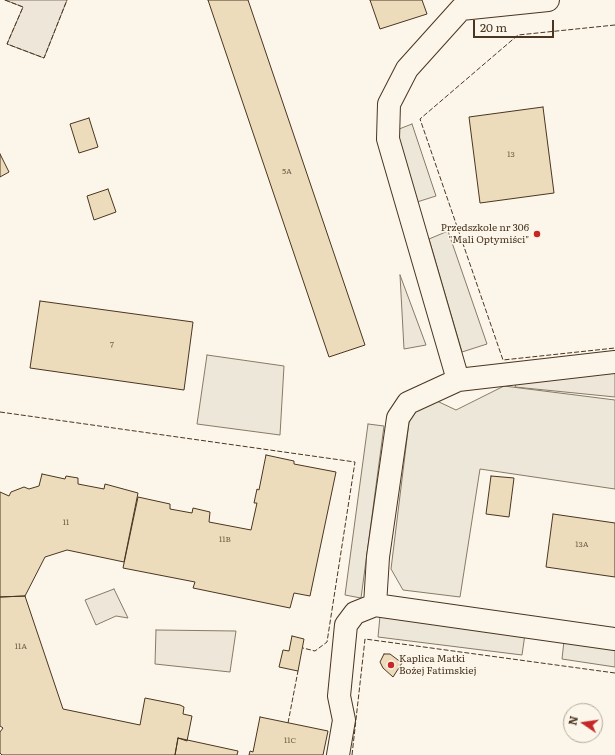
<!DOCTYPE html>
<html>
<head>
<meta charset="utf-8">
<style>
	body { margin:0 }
	#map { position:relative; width:615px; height:755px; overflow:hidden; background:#fbf6e9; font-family:Literata,serif }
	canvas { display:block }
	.north { position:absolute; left:563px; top:703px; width:40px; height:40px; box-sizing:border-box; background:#fbf6e9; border:1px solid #b4a999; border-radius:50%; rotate:283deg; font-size:11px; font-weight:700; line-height:16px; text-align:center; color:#4a3520 }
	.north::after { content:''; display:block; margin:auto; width:14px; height:18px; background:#c62828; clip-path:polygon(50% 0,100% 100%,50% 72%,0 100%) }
	.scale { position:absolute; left:473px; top:20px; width:81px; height:18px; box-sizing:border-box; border:2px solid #4a3520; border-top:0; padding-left:5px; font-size:12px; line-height:14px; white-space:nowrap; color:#4a3520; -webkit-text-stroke:3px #fbf6e9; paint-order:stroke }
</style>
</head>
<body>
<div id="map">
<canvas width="615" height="755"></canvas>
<div class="north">N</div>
<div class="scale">20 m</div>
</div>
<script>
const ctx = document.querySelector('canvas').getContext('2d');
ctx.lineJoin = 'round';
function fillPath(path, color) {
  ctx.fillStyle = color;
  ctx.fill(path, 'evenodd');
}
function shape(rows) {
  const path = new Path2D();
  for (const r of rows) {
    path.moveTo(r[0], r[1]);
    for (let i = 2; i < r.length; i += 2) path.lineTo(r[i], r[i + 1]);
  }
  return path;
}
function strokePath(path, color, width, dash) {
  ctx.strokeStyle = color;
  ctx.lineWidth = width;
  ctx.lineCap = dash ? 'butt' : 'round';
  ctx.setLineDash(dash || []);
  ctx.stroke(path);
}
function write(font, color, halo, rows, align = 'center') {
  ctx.font = font + ' Literata,serif';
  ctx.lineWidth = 3;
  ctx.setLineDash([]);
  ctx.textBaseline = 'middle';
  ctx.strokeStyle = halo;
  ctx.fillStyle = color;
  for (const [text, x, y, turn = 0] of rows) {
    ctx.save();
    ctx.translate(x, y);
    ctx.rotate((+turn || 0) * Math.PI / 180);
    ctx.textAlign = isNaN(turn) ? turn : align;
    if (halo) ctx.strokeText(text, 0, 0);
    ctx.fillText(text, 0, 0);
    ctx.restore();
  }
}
const green = shape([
	[5,0,67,0,44,58,7,44,23,7,5,0],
	[400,275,426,345,404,349,400,275],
	[615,372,615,397,515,387,516,384,615,372],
	[114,589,128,618,116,616,96,625,85,600,114,589],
	[156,630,236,631,230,672,155,664,156,630]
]);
fillPath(green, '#ede6d9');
strokePath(green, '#887966', 1);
const parking = shape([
	[412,124,436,196,417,202,394,131,412,124],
	[448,231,487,344,462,352,429,239,448,231],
	[207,355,284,366,280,435,197,424,207,355],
	[504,386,615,400,615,489,480,469,460,597,403,590,391,569,410,414,437,401,456,410,504,386],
	[368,424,384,426,361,598,345,595,368,424],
	[380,616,525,634,522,655,378,637,380,616],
	[564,641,615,649,615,667,562,659,564,641]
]);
fillPath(parking, '#ede7d9');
strokePath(parking, '#887966', 1);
const building = shape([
	[208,0,248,0,365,345,329,357,208,0],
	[370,0,422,0,427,14,380,29,370,0],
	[543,107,554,193,480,203,469,117,543,107],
	[89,118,98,147,79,153,70,124,89,118],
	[0,154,9,172,0,177,0,154],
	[108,189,116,212,94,220,87,196,108,189],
	[40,301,193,322,184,390,30,368,40,301],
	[266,455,294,461,294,464,336,472,310,596,294,593,290,608,193,588,195,582,123,568,138,497,170,504,170,509,192,513,193,508,210,512,209,522,251,530,257,503,254,503,257,489,259,490,266,455],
	[42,474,65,479,66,476,78,478,78,484,104,489,105,484,138,493,124,562,67,550,45,557,25,596,0,597,0,492,9,496,11,492,24,487,29,489,39,486,42,474],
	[491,476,514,478,509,517,486,514,491,476],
	[553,514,615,523,615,577,546,567,553,514],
	[25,596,63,709,140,725,145,698,180,705,184,707,183,714,192,716,187,741,178,738,175,755,2,755,0,753,0,732,3,728,0,726,0,597,25,596],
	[292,636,304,639,298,671,279,667,283,650,289,651,292,636],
	[384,654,390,654,402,663,393,677,383,668,380,662,384,654],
	[260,717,328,731,323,755,249,755,250,751,253,752,260,717],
	[178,738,238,751,237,755,175,755,178,738]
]);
fillPath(building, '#ecdcbc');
strokePath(building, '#4a3520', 1);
const minor = shape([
	[461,9,548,0],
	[458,380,615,362],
	[375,605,615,639],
	[338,755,344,720,339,696,346,625,355,613,375,605,378,557,398,418,408,403,458,380,388,139,389,104,407,69,461,9]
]);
strokePath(minor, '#4a3520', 24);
strokePath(minor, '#fbf6e9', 22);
strokePath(shape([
	[5,0,23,7,7,44,44,58,67,0],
	[615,25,518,35,420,119,503,360,615,348],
	[0,412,355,462,327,642,315,651,303,648],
	[288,723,298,671],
	[352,755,365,639,615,673]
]), '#4a3520', 1, [5, 2]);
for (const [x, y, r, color] of [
	[537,234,4,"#c62828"],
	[391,665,4,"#c62828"]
]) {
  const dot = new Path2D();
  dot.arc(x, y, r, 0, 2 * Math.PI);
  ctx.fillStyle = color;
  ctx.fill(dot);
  strokePath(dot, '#fbf6e9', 1.5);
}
write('8px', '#725f47', null, [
	["13",511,155],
	["5A",287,172],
	["7",112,345],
	["11",66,523],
	["11B",225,540],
	["13A",582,545],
	["11A",21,647],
	["11C",290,741]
]);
write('10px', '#4a3520', '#fbf6e9', [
	["Przedszkole nr 306",529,228],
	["\"Mali Optymiści\"",529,240],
	["Kaplica Matki",399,659,"left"],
	["Bożej Fatimskiej",399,671,"left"]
], 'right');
</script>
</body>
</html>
